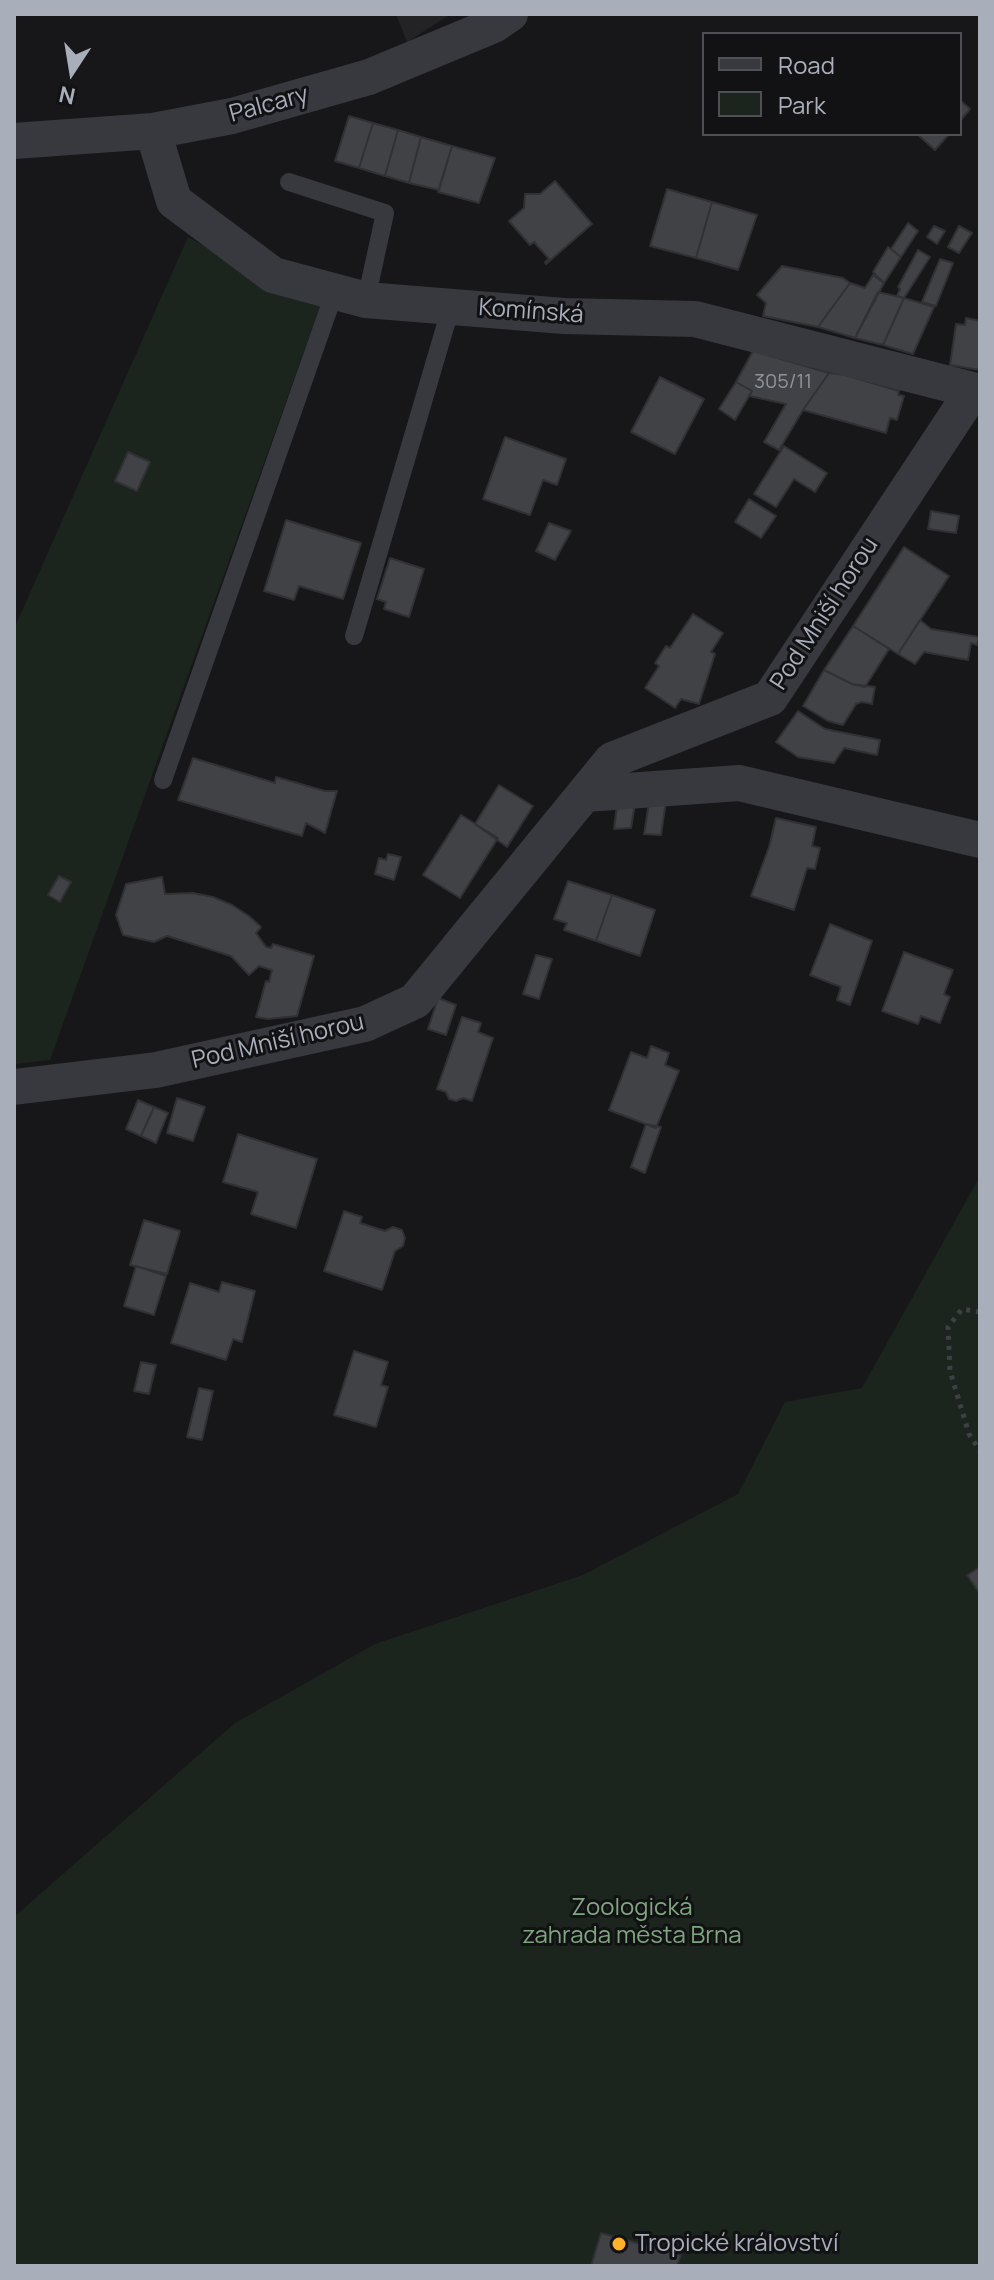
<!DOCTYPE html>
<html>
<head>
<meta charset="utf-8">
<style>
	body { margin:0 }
	#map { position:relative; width:994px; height:2280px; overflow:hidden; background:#171719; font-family:Manrope,sans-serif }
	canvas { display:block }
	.frame { position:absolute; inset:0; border:16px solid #a8aeba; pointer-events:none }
	.legend { position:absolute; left:702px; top:32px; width:260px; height:104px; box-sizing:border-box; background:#121214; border:2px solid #4e5056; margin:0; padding:10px 14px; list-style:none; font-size:24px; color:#a8aeba }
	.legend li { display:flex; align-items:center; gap:16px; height:40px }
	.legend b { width:40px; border:2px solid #4e5056 }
	.north { position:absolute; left:32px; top:32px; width:80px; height:80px; -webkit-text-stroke:6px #121214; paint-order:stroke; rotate:192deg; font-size:22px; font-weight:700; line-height:32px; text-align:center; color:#a8aeba }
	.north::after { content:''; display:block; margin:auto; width:28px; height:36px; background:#a8aeba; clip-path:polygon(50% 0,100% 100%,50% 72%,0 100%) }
</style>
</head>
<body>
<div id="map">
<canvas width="994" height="2280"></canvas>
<div class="frame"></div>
<ul class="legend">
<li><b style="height:10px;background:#38393f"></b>Road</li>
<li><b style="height:22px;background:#1c251d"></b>Park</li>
</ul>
<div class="north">N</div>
</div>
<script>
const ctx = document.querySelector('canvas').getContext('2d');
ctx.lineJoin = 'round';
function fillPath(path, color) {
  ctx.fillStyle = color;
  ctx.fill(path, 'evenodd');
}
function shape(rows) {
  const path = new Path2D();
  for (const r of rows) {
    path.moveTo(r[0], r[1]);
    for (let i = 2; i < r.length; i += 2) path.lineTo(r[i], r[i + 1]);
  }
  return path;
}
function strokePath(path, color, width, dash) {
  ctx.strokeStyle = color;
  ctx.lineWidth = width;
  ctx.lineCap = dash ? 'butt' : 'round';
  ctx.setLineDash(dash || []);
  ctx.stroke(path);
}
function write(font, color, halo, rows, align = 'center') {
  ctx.font = font + ' Manrope,sans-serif';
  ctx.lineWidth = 6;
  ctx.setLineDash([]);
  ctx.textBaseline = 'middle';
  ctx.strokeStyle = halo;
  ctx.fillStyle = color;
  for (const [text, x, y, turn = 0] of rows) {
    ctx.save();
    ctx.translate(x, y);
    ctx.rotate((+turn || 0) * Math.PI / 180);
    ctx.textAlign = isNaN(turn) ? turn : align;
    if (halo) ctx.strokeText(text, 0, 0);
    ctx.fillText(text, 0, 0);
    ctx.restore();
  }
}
fillPath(shape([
	[396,14,451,14,407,42]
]), '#232326');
fillPath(shape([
	[188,237,254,275,322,301,50,1060,14,1064,14,629],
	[980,1176,980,2266,14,2266,14,1917,235,1723,375,1644,583,1575,738,1494,785,1402,862,1388]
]), '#1c251d');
const building = shape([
	[960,100,970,109,960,121,960,100],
	[349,116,373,123,359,168,335,161,349,116],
	[373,123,398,130,385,176,359,168,373,123],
	[398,130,421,137,409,183,385,176,398,130],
	[917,134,949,134,935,150,917,134],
	[421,137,452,146,439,190,409,183,421,137],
	[452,146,495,158,479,203,438,192,452,146],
	[555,181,592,224,546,264,545,262,549,259,534,242,530,245,509,221,524,208,525,194,540,194,555,181],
	[667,189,712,202,696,258,650,246,667,189],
	[712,202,757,215,738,270,696,258,712,202],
	[908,223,918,231,901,257,891,249,908,223],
	[934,226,945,231,937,244,927,237,934,226],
	[959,226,972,233,959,253,948,247,959,226],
	[888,247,901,257,884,283,873,272,888,247],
	[918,250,930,257,904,298,897,296,900,289,898,287,918,250],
	[940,259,953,263,936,306,922,302,940,259],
	[782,266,843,278,850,283,818,327,763,316,766,303,757,295,782,266],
	[873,275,884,283,855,338,818,327,850,283,865,288,873,275],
	[878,292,904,298,883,345,855,338,878,292],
	[904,298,934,307,913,354,883,345,904,298],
	[966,318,980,321,980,370,950,365,956,324,965,325,966,318],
	[753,351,829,373,803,410,779,450,764,442,786,404,749,396,752,391,736,382,753,351],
	[829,373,845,375,899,391,898,395,904,396,897,420,890,418,886,433,803,410,829,373],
	[660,377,704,399,675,454,631,432,660,377],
	[736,382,752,391,735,420,719,409,736,382],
	[505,437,566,459,557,485,543,480,530,515,483,499,505,437],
	[784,446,827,473,815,492,794,479,776,507,754,494,784,446],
	[128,452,150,462,137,491,115,481,128,452],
	[749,499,776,516,761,538,735,522,749,499],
	[931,511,959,516,956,533,928,529,931,511],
	[286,520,361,543,343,599,299,586,294,600,264,591,286,520],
	[549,523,571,531,555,560,536,551,549,523],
	[904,547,949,576,898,654,853,626,904,547],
	[390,558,424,569,409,617,384,609,386,602,377,599,390,558],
	[693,614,723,633,711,652,715,654,699,704,681,699,675,708,645,688,659,666,655,663,666,646,670,648,693,614],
	[920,620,931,629,979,637,977,645,971,643,968,660,924,652,915,664,898,654,920,620],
	[853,626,889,649,865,687,852,684,824,670,853,626],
	[824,670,852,684,875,687,872,704,862,702,856,704,843,725,828,721,803,706,824,670],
	[798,711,825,729,880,740,877,755,844,748,834,763,798,757,776,742,798,711],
	[193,758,275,783,276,777,325,791,337,791,325,833,306,823,302,836,178,800,193,758],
	[499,785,533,806,507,847,475,824,499,785],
	[666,801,661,835,644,834,649,803,666,801],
	[635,804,631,828,614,829,617,805,635,804],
	[461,815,498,838,460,898,423,875,461,815],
	[776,818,816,827,812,846,820,848,815,869,807,868,794,910,751,896,769,847,776,818],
	[388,854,401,857,394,880,375,874,379,858,386,860,388,854],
	[59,876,71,882,60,902,48,895,59,876],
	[162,877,165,894,193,893,213,897,232,905,249,916,261,927,256,933,266,947,271,948,273,944,314,956,297,1016,268,1019,256,1017,266,981,269,982,272,970,259,966,249,975,231,956,167,936,154,942,123,935,116,915,126,884,162,877],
	[568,881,612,895,596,941,564,930,567,923,554,919,568,881],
	[612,895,655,910,640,956,596,941,612,895],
	[830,924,872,941,850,1005,837,1000,841,987,810,975,830,924],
	[904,952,953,970,944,994,950,997,940,1023,921,1016,918,1024,882,1011,904,952],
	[536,955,552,959,539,999,523,994,536,955],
	[438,998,456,1005,446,1035,428,1029,438,998],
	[462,1017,481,1023,478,1032,493,1038,472,1101,463,1098,456,1101,449,1099,446,1092,437,1089,462,1017],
	[651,1046,669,1053,665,1065,679,1071,656,1128,609,1110,631,1052,647,1058,651,1046],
	[177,1098,205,1107,193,1141,167,1133,177,1098],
	[138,1100,154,1107,141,1136,126,1129,138,1100],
	[154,1107,168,1113,156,1143,141,1136,154,1107],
	[646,1124,661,1127,645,1173,631,1167,646,1124],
	[238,1134,317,1159,296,1228,251,1214,258,1192,223,1182,238,1134],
	[344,1211,362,1217,360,1223,385,1231,393,1227,402,1230,405,1238,403,1246,395,1251,382,1290,324,1271,344,1211],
	[144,1220,180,1231,167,1274,130,1265,144,1220],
	[136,1266,166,1276,154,1315,124,1306,136,1266],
	[222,1282,255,1291,242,1342,233,1339,226,1360,171,1343,190,1283,219,1292,222,1282],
	[354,1351,388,1362,381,1385,388,1387,376,1427,334,1415,354,1351],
	[141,1362,156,1365,149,1394,134,1391,141,1362],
	[199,1388,213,1391,202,1440,187,1437,199,1388],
	[980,1567,980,1594,967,1575,980,1567],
	[601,2233,681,2255,677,2266,591,2266,601,2233]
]);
fillPath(building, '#414246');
strokePath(building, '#313135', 2);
strokePath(shape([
	[980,1312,962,1309,948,1327,950,1371,969,1434,980,1451]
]), '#3e4046', 5, [4, 6]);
strokePath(shape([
	[289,182,385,213,366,300],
	[354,636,451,307],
	[163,780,335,291]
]), '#38393f', 18);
strokePath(shape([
	[153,131,174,201,273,275,366,300,564,316,695,319,980,392],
	[14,141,153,131,232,116,369,77,494,25,510,14],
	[585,794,739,783,980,840],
	[14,1087,156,1070,365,1024,415,1001,612,760,770,698,972,392]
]), '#38393f', 36);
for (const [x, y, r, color] of [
	[619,2244,8,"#ffaf29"]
]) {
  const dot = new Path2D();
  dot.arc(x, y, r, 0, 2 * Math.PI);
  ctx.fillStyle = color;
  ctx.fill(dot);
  strokePath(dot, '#121214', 3);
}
write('20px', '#8e939d', null, [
	["305/11",783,382]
]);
write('24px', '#a8aeba', '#121214', [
	["Palcary",269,105,-15],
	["Komínská",531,312,4],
	["Pod Mniší horou",825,614,-57],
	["Pod Mniší horou",278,1042,-13]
]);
write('24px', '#7ea67f', '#121214', [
	["Zoologická",632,1908],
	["zahrada města Brna",632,1936]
]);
write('24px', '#a8aeba', '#121214', [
	["Tropické království",635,2244]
], 'left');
</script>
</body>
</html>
